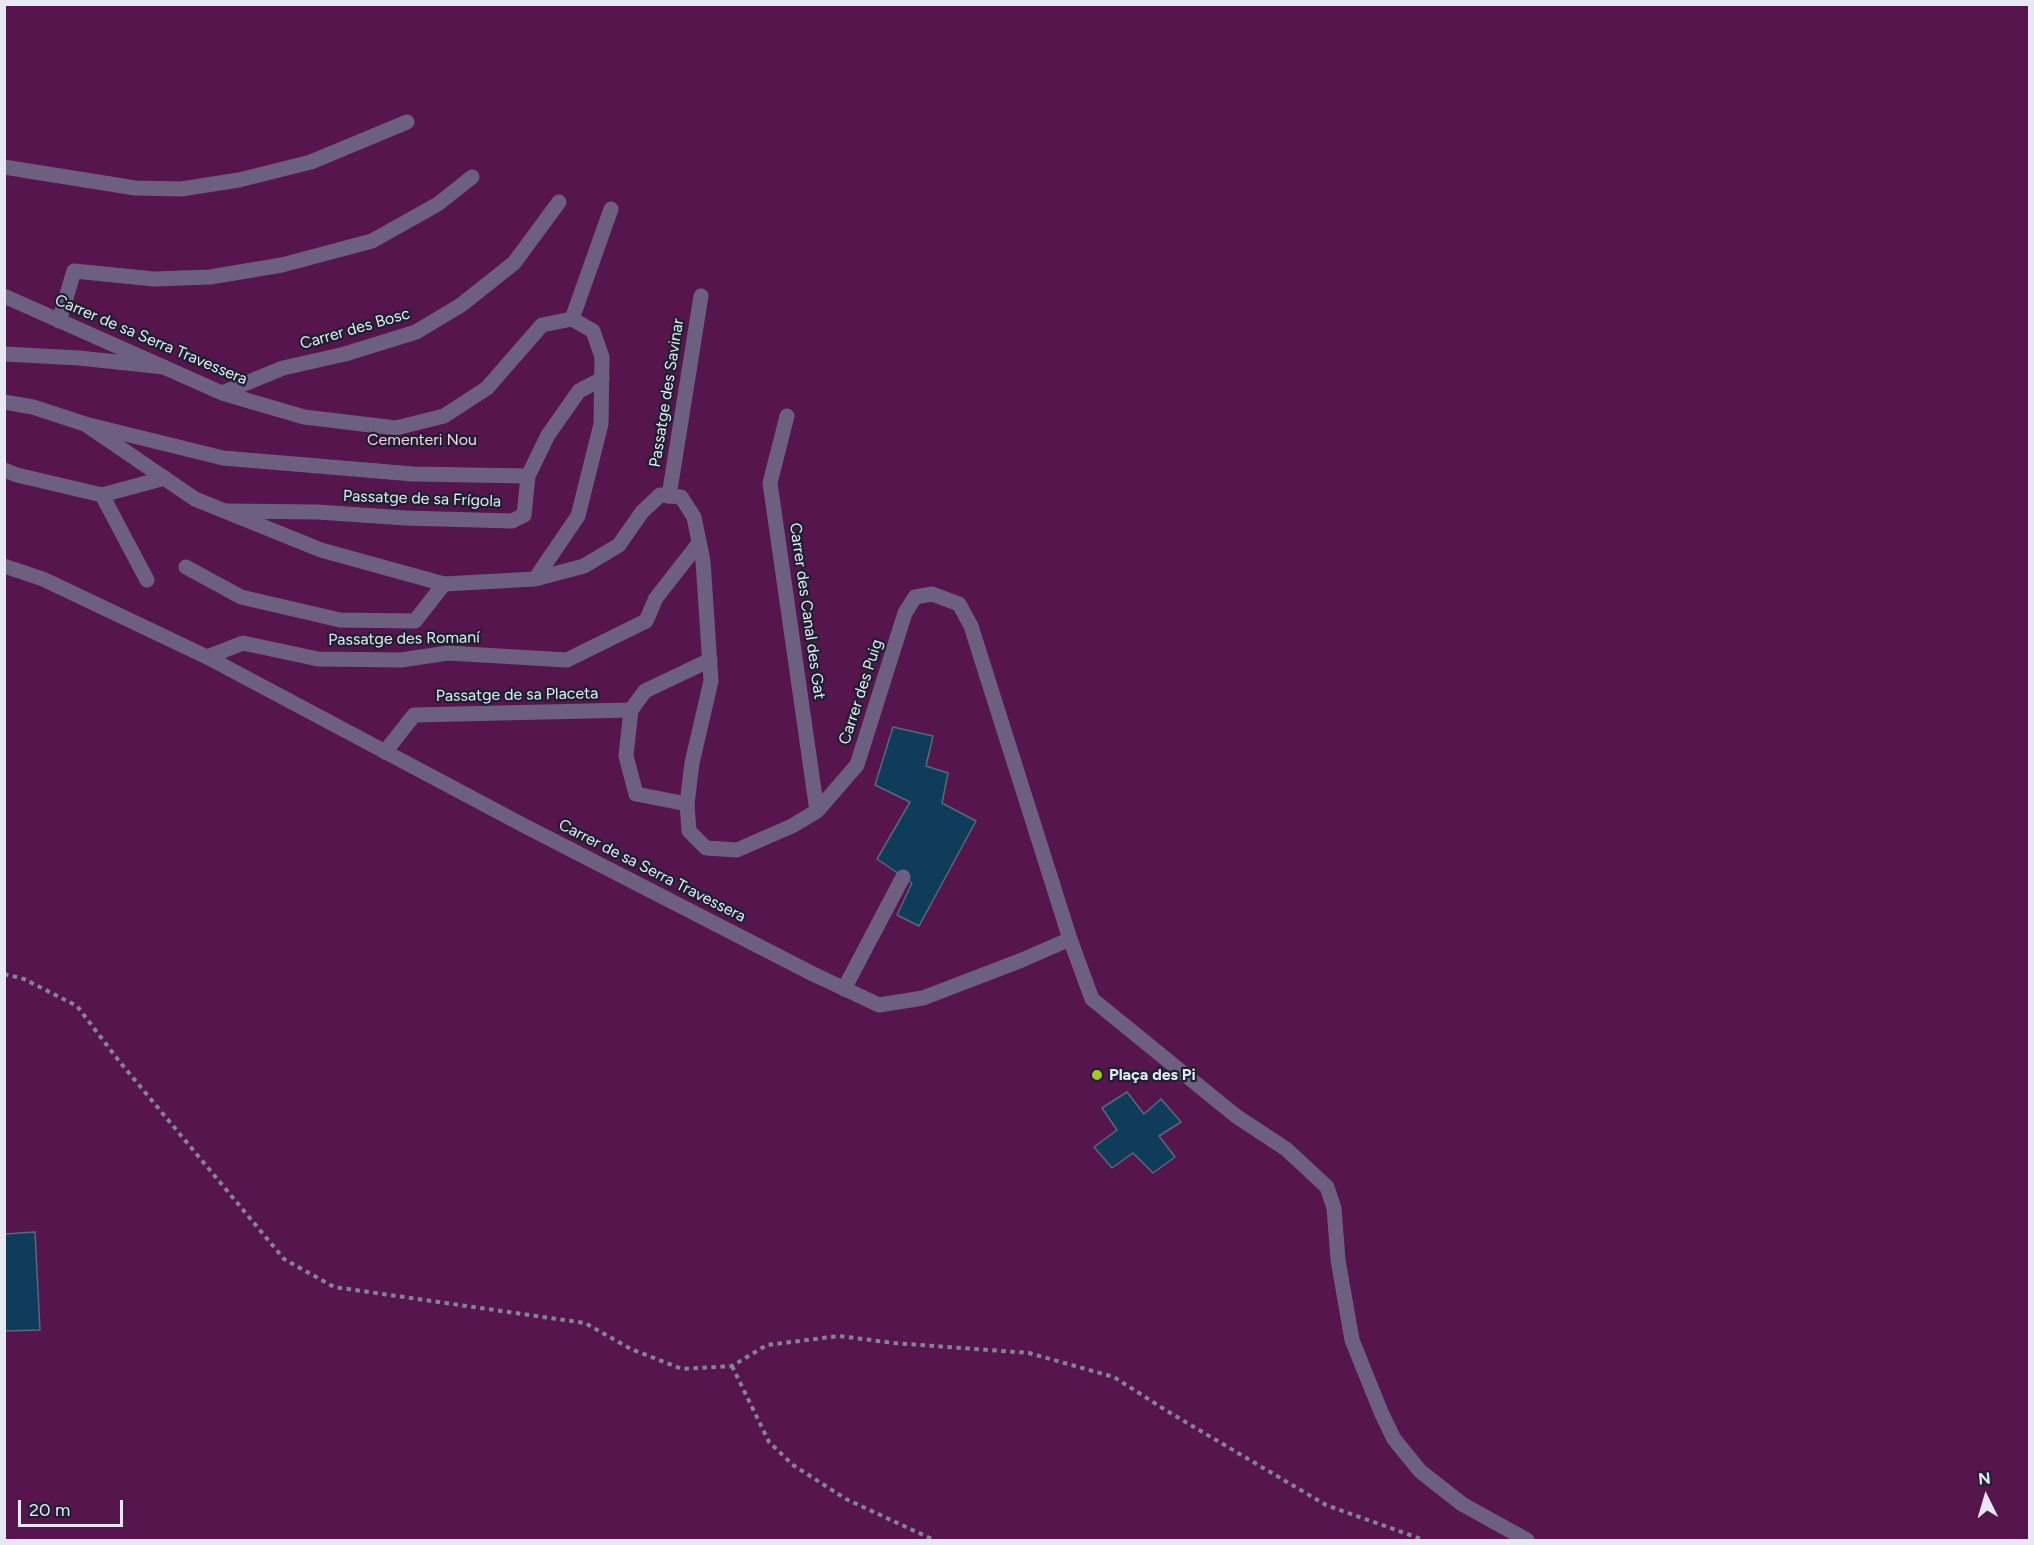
<!DOCTYPE html>
<html>
<head>
<meta charset="utf-8">
<style>
	body { margin:0 }
	#map { position:relative; width:2034px; height:1545px; overflow:hidden; background:#1c202f; font-family:Figtree,sans-serif }
	canvas { display:block }
	.frame { position:absolute; inset:0; border:6px solid #e6e9f3; pointer-events:none }
	.north { position:absolute; left:1956px; top:1467px; width:60px; height:60px; -webkit-text-stroke:4px #1c202f; paint-order:stroke; rotate:355deg; font-size:16px; font-weight:700; line-height:24px; text-align:center; color:#e6e9f3 }
	.north::after { content:''; display:block; margin:auto; width:21px; height:27px; background:#e6e9f3; clip-path:polygon(50% 0,100% 100%,50% 72%,0 100%) }
	.scale { position:absolute; left:18px; top:1500px; width:105px; height:27px; box-sizing:border-box; border:3px solid #e6e9f3; border-top:0; padding-left:8px; font-size:18px; line-height:21px; white-space:nowrap; color:#e6e9f3; -webkit-text-stroke:4px #1c202f; paint-order:stroke }
</style>
</head>
<body>
<div id="map">
<canvas width="2034" height="1545"></canvas>
<div class="frame"></div>
<div class="north">N</div>
<div class="scale">20 m</div>
</div>
<script>
const ctx = document.querySelector('canvas').getContext('2d');
ctx.lineJoin = 'round';
function fillPath(path, color) {
  ctx.fillStyle = color;
  ctx.fill(path, 'evenodd');
}
function shape(rows) {
  const path = new Path2D();
  for (const r of rows) {
    path.moveTo(r[0], r[1]);
    for (let i = 2; i < r.length; i += 2) path.lineTo(r[i], r[i + 1]);
  }
  return path;
}
function strokePath(path, color, width, dash) {
  ctx.strokeStyle = color;
  ctx.lineWidth = width;
  ctx.lineCap = dash ? 'butt' : 'round';
  ctx.setLineDash(dash || []);
  ctx.stroke(path);
}
function write(font, color, halo, rows, align = 'center') {
  ctx.font = font + ' Figtree,sans-serif';
  ctx.lineWidth = 4.5;
  ctx.setLineDash([]);
  ctx.textBaseline = 'middle';
  ctx.strokeStyle = halo;
  ctx.fillStyle = color;
  for (const [text, x, y, turn = 0] of rows) {
    ctx.save();
    ctx.translate(x, y);
    ctx.rotate((+turn || 0) * Math.PI / 180);
    ctx.textAlign = isNaN(turn) ? turn : align;
    if (halo) ctx.strokeText(text, 0, 0);
    ctx.fillText(text, 0, 0);
    ctx.restore();
  }
}
fillPath(shape([
	[5,5,2029,5,2029,1540,5,1540]
]), '#56154c');
const building = shape([
	[893,727,933,736,926,766,948,773,942,803,976,821,919,926,897,915,912,883,877,859,910,802,875,785,893,727],
	[1127,1092,1144,1114,1161,1099,1181,1122,1159,1136,1175,1157,1153,1173,1133,1153,1112,1168,1094,1147,1117,1130,1102,1108,1127,1092],
	[35,1232,40,1330,4,1331,4,1234,35,1232]
]);
fillPath(building, '#103c5c');
strokePath(building, '#596977', 1.5);
strokePath(shape([
	[4,974,24,979,77,1006,119,1061,284,1259,334,1287,585,1323,631,1349,682,1369,732,1366,767,1345,839,1336,894,1343,1029,1353,1114,1377,1167,1411,1326,1505,1424,1540],
	[732,1366,769,1442,793,1465,846,1499,934,1540]
]), '#828592', 4, [4.5, 4.5]);
strokePath(shape([
	[4,167,135,188,181,189,239,180,311,162,407,122],
	[4,296,222,393,304,417,396,428,444,416,487,388,542,325,572,319,593,331,602,357,601,424,578,516,535,579,444,584,321,550,195,499,85,424,33,407,4,402],
	[59,321,74,271,154,279,210,277,282,265,372,241,438,204,472,177],
	[222,393,283,368,345,354,416,332,461,305,514,263,559,202],
	[787,416,770,483,817,811],
	[4,566,43,579,207,657,521,824,813,974,879,1005,923,998,1022,960,1070,939,1092,999,1236,1116],
	[535,579,584,566,619,545,642,512,660,495,681,497,694,517,703,561,711,681,692,763,687,804,689,831,706,848,737,850,792,826,817,811,857,765,905,613,915,597,932,594,959,604,971,626,1070,939],
	[844,989,903,877]
]), '#6d5f80', 15);
strokePath(shape([
	[572,319,611,209],
	[4,354,79,358,164,367],
	[85,424,223,458,413,474,528,476],
	[4,470,17,475,102,495,165,478],
	[102,495,147,580],
	[669,496,701,296],
	[226,511,318,512,405,518,512,521,524,515,528,476,548,435,579,391,602,379],
	[186,567,241,597,340,620,415,621,444,584],
	[207,657,243,643,318,659,401,660,448,653,567,660,646,621,656,598,699,543],
	[631,710,626,756,636,794,687,804],
	[385,752,414,715,631,710,645,691,710,660]
]), '#6d5f80', 15);
strokePath(shape([
	[1236,1116,1286,1149,1327,1187,1334,1208,1338,1260,1352,1340,1381,1412,1394,1439,1420,1471,1462,1504,1527,1540]
]), '#6d5f80', 15);
for (const [x, y, r, color] of [
	[1097,1075,6,"#a4c824"]
]) {
  const dot = new Path2D();
  dot.arc(x, y, r, 0, 2 * Math.PI);
  ctx.fillStyle = color;
  ctx.fill(dot);
  strokePath(dot, '#1c202f', 2);
}
write('16px', '#e6e9f3', '#1c202f', [
	["Carrer des Bosc",355,329,-16],
	["Carrer de sa Serra Travessera",151,340,23],
	["Passatge des Savinar",667,393,-81],
	["Passatge de sa Frígola",422,499,2],
	["Carrer des Canal des Gat",807,611,82],
	["Passatge des Romaní",404,639,-1],
	["Carrer des Puig",861,692,-72],
	["Passatge de sa Placeta",517,695,-1],
	["Carrer de sa Serra Travessera",652,871,27]
]);
write('16px', '#f7ceec', '#1c202f', [
	["Cementeri Nou",422,440]
]);
write('bold 16px', '#e6e9f3', '#1c202f', [
	["Plaça des Pi",1109,1075]
], 'left');
</script>
</body>
</html>
